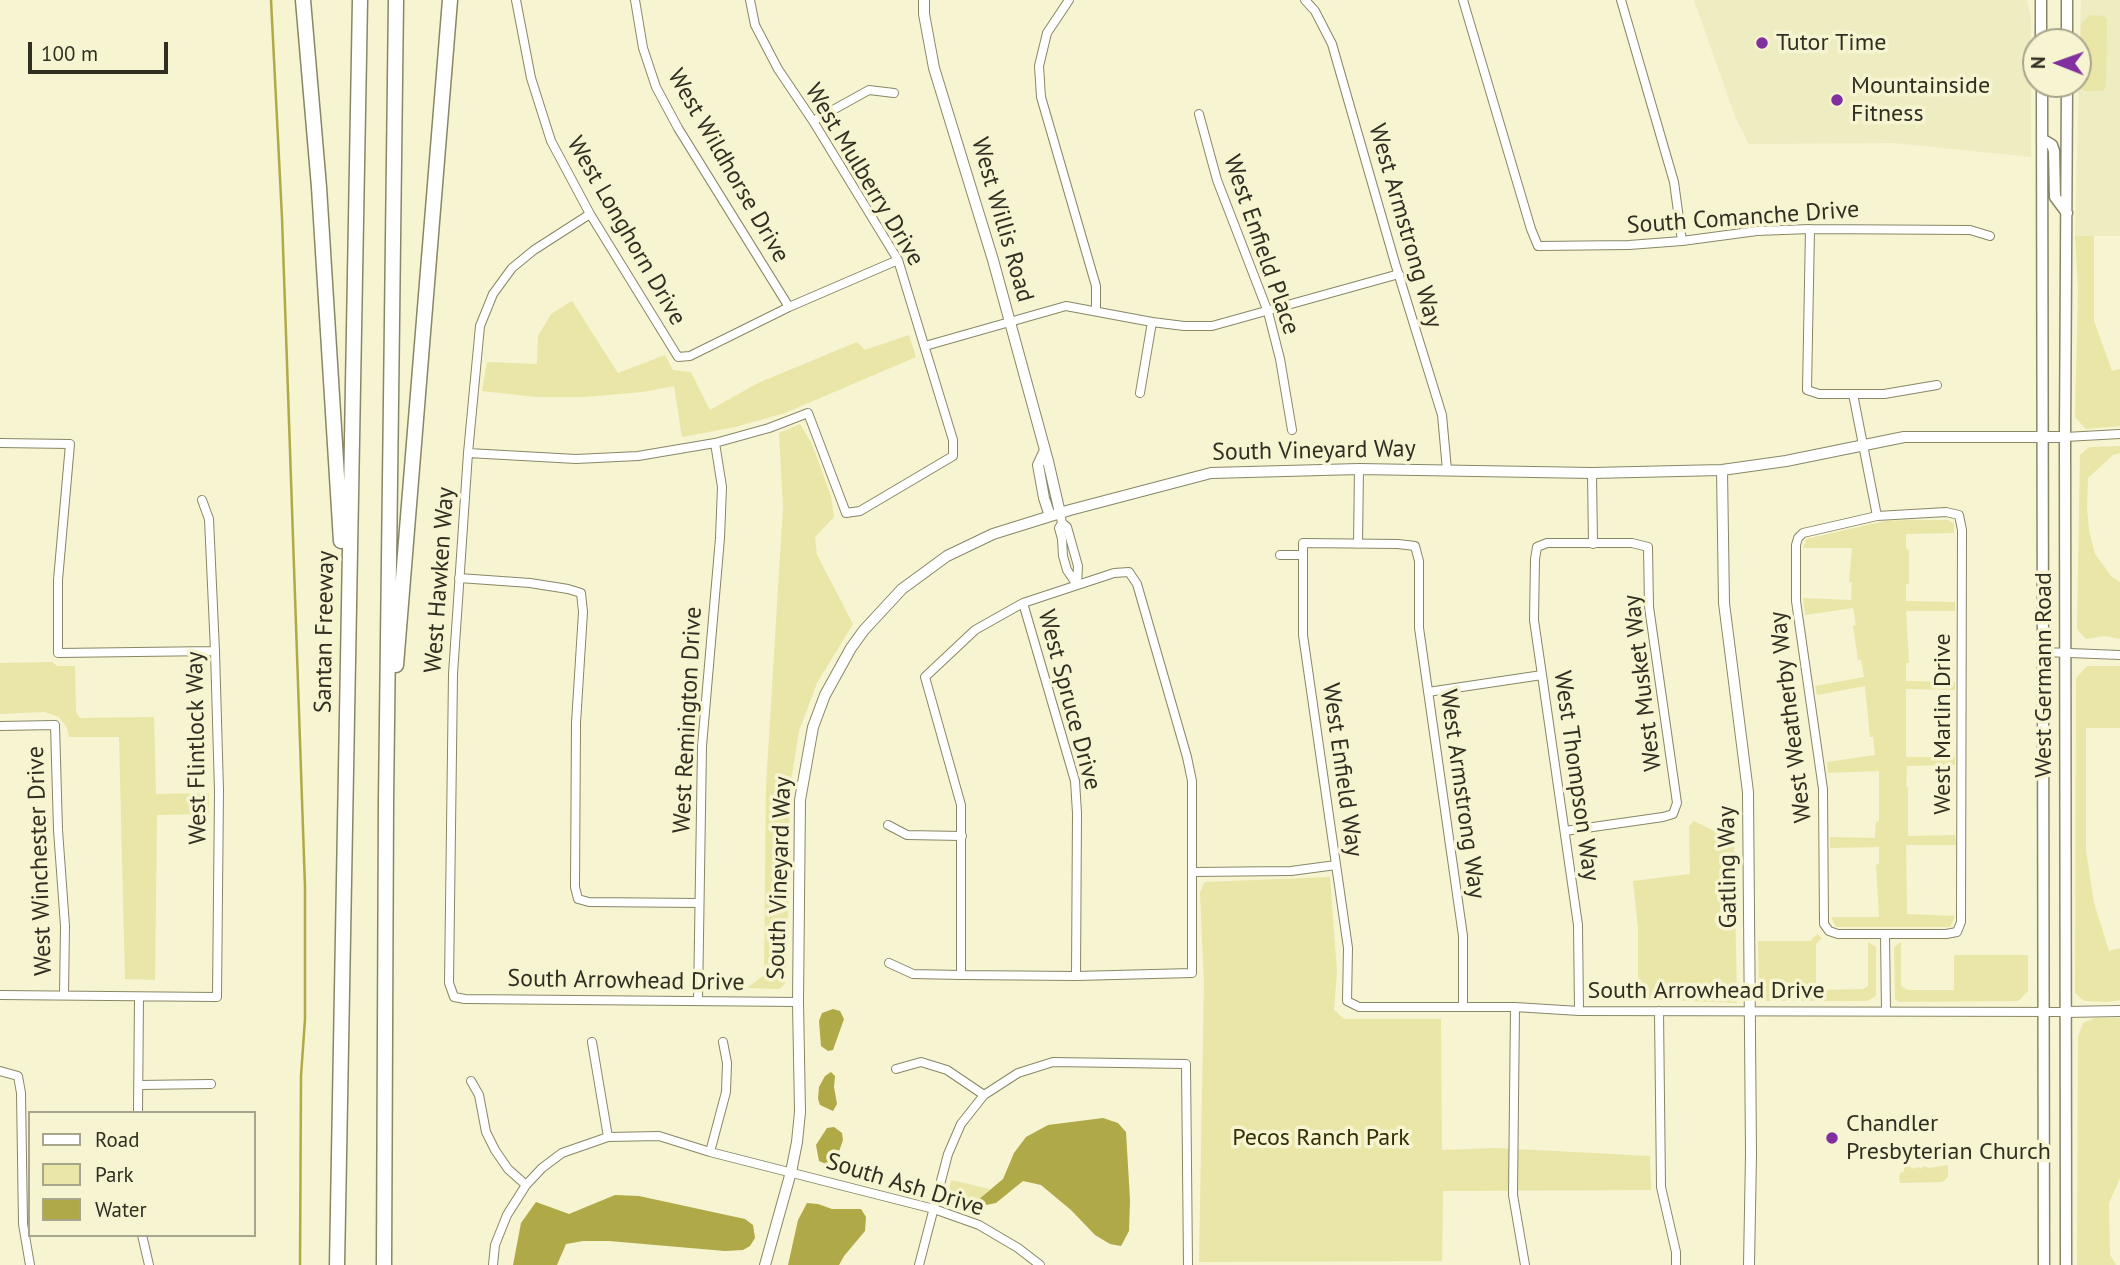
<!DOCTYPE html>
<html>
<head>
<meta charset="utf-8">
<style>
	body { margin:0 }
	#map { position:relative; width:2120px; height:1265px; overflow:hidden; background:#f6f4d1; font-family:"PT Sans",sans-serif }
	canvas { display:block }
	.legend { position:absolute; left:28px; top:1111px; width:228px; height:126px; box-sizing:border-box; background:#f6f4d1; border:2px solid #a7a58b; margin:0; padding:9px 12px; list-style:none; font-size:21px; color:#302f22 }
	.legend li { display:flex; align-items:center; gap:14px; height:35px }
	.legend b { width:35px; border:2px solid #a7a58b }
	.north { position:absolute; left:2022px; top:28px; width:70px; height:70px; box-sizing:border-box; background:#f6f4d1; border:2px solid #a7a58b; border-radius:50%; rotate:271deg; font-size:19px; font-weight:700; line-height:28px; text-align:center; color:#302f22 }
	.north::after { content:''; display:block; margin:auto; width:24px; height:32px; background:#82309f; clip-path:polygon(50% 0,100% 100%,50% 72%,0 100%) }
	.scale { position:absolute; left:28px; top:42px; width:140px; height:32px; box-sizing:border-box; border:4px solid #302f22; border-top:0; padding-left:9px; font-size:21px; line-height:24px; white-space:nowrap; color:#302f22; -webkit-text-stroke:5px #f6f4d1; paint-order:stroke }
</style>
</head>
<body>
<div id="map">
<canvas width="2120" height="1265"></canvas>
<ul class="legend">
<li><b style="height:9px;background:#fff"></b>Road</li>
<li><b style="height:19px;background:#e9e6a7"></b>Park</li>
<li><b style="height:19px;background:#afa947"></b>Water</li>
</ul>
<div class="north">N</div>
<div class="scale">100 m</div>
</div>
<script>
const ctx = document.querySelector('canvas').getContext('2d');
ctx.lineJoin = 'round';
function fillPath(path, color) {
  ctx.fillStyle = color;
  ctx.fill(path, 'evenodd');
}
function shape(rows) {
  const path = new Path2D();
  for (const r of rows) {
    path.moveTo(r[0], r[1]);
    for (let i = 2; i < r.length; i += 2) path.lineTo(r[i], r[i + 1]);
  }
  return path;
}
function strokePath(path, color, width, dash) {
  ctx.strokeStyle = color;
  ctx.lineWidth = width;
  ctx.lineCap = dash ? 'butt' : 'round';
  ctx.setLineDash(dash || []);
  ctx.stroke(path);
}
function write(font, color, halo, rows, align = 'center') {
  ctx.font = font + ' "PT Sans",sans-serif';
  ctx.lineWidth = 7;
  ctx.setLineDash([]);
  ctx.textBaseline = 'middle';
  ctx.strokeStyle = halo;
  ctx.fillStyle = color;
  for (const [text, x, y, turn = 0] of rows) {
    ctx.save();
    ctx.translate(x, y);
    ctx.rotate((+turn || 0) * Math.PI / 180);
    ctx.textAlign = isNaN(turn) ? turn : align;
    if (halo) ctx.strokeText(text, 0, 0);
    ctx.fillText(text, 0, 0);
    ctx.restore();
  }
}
fillPath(shape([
	[1694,0,2027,0,2031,20,2031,157,1894,143,1749,144,1736,119],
	[2081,0,2120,0,2120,236,2075,236]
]), '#eeecc1');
fillPath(shape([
	[2090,15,2104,16,2107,19,2106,87,2103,91,2085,91,2079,86,2081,24],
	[2075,236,2094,236,2094,321,2112,371,2120,369,2120,426,2086,429,2075,417,2078,288],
	[572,301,618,373,665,355,673,370,691,372,710,410,758,383,857,342,865,350,909,335,916,357,785,413,735,427,682,437,674,386,643,392,585,397,536,397,482,391,487,362,537,364,538,336,551,314],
	[800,424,812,444,831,496,834,517,815,537,817,555,853,624,817,683,799,731,790,788,788,931,785,984,779,989,747,988,764,975,766,786,783,507,779,433],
	[2120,446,2120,453,2113,455,2088,478,2087,509,2089,530,2095,554,2111,576,2120,582,2120,639,2105,636,2086,639,2077,629,2080,455,2089,447],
	[1906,520,1948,520,1954,524,1954,533,1906,534,1906,549,1909,550,1909,584,1906,584,1906,601,1955,602,1955,611,1906,611,1909,663,1906,663,1906,681,1955,682,1955,690,1906,689,1906,757,1955,757,1955,765,1907,766,1906,787,1908,787,1908,836,1955,835,1956,845,1906,845,1907,914,1955,916,1950,927,1836,927,1831,917,1879,917,1876,865,1879,864,1879,847,1830,848,1830,837,1875,838,1876,822,1879,821,1879,771,1828,773,1827,762,1875,755,1873,737,1870,737,1865,686,1817,695,1815,686,1864,677,1861,660,1858,660,1853,626,1856,625,1853,608,1805,615,1803,598,1851,600,1852,582,1849,582,1852,548,1803,548,1806,539,1885,521],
	[52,662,57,666,75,666,76,712,80,718,154,717,156,794,209,793,209,814,157,815,155,980,125,979,119,737,69,737,67,728,59,717,45,712,0,714,0,663],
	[2087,666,2120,666,2120,728,2086,728,2086,851,2094,903,2109,951,2120,948,2120,1000,2108,1002,2084,1001,2075,993,2076,678],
	[1694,821,1734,841,1737,1003,1638,999,1638,928,1633,881,1690,874,1689,826],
	[1330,877,1337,972,1334,1010,1344,1019,1441,1019,1442,1150,1496,1148,1650,1156,1651,1190,1443,1191,1442,1261,1199,1262,1204,982,1200,893,1204,883,1206,882],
	[1817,934,1822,938,1816,944,1816,990,1863,989,1868,986,1868,942,1876,947,1876,996,1867,1001,1767,1001,1759,995,1758,941,1810,941],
	[1901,942,1901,986,1908,990,1954,990,1954,955,2028,955,2028,991,2018,1001,1899,1002,1895,999,1894,947],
	[2095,1018,2120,1018,2120,1178,2109,1203,2110,1255,2116,1265,2077,1265,2078,1037,2083,1023],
	[1948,1165,1948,1177,1942,1182,1900,1183,1899,1176,1901,1172,1904,1172,1904,1167,1911,1166,1911,1169,1919,1167,1921,1169,1923,1166,1929,1168],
	[951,1180,990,1189,979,1200,986,1205,976,1214,949,1202,948,1198]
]), '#e9e6a7');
fillPath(shape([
	[833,1009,840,1011,844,1019,833,1050,828,1051,821,1046,819,1021,822,1013],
	[831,1072,835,1076,834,1087,837,1104,833,1111,820,1105,818,1099,819,1087,825,1076],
	[1103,1118,1118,1123,1126,1132,1130,1200,1129,1231,1121,1246,1110,1244,1095,1235,1071,1210,1041,1185,1023,1181,996,1203,986,1205,978,1200,1003,1179,1014,1153,1026,1137,1048,1125],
	[834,1127,842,1133,843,1140,837,1157,828,1165,819,1161,816,1145,827,1128],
	[615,1195,639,1196,745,1219,753,1225,755,1238,750,1246,743,1250,725,1251,609,1241,583,1241,566,1244,557,1265,513,1265,521,1223,536,1202,569,1214],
	[807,1203,818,1204,832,1209,861,1209,866,1217,865,1231,844,1256,839,1265,788,1265,798,1220]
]), '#afa947');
strokePath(shape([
	[271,0,282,218,305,887,305,1019,301,1076,300,1265]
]), '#afa947', 2.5);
const minor = shape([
	[516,0,531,78,551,141,590,214,678,357,690,356,789,307,898,260],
	[635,0,643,48,656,87,678,128,789,307],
	[1069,0,1047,33,1039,66,1041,97,1096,286,1096,310],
	[1305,0,1315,11,1332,44,1395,263,1442,415,1447,470],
	[1463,0,1531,229,1538,246,1629,245,1682,241,1757,231,1810,229,1970,230,1990,236],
	[1621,0,1674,182,1682,241],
	[1199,114,1217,180,1268,312,1280,359,1292,430],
	[813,121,869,90,894,93],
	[590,214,534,250,512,268,493,294,480,326,468,453,453,674,449,983,454,997,465,999,798,1002],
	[1810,229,1807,390,1819,394,1884,394,1937,385],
	[925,346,1066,306,1152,322,1184,326,1212,326,1399,274],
	[1140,393,1152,322],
	[1853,394,1877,516],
	[2065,437,2120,434],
	[0,443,70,444,58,580,58,653,215,651],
	[468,453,576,459,638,456,715,443,769,428,808,413,846,513,860,511,953,456,953,440,898,260,813,121,778,69,755,25,750,0],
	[1592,473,1593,544],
	[1946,512,1959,515,1962,530,1961,922,1957,932,1946,934,1838,934,1829,931,1824,924,1823,789,1796,601,1796,545,1798,538,1803,533,1877,516,1946,512],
	[1060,513,1062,523,1059,528,1062,539,1063,556,1067,570,1077,585],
	[1062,523,1067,527,1078,566,1077,585],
	[1358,544,1359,469],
	[1280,555,1303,555],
	[459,578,530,583,568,589,581,593,583,612,576,723,575,887,578,899,589,902,699,903],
	[1023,603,1075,781,1077,813,1076,976],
	[2044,652,2120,655],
	[1428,692,1542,675],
	[0,726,55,725,58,830,65,926,64,995],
	[888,825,907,835,962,836],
	[1565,831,1663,817,1673,814,1677,803,1649,607,1648,547,1632,543,1547,543,1537,547,1535,559,1534,620,1542,675,1578,925,1579,1011],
	[1192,872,1291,871,1336,865],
	[1885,934,1886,1011],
	[889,963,913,974,961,975,1076,976,1192,973,1192,781,1187,757,1137,584,1129,572,1114,573,1023,603,975,630,925,677,961,805,961,975],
	[0,995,217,997,219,791,215,651,209,519,202,500],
	[698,1001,702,746,720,538,722,487,715,443],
	[1463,1007,1463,936,1419,628,1419,561,1415,546,1398,544,1303,543,1303,635,1348,948,1347,1001,1359,1007,1515,1007,1579,1011,2065,1012],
	[1515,1007,1513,1195,1525,1265],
	[1659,1011,1661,1187,1676,1252,1676,1265],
	[592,1042,608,1137],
	[896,1069,921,1062,947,1070,984,1095],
	[0,1071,18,1076,21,1093,23,1224,30,1265],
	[471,1081,479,1095,486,1132,495,1150,508,1169,526,1185],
	[139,1085,211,1084],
	[138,1113,139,997],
	[710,1152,726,1092,727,1063,723,1042],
	[142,1235,149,1265],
	[493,1265,495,1245,507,1215,526,1185,542,1168,562,1153,608,1137,659,1136,710,1152,934,1209,979,1225,1018,1248,1040,1265],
	[919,1265,948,1154,961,1124,984,1095,1018,1073,1053,1062,1186,1064,1188,1265]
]);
const tertiary = shape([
	[924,0,924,14,934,68,993,260,1048,461,1060,513],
	[1045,450,1038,465,1044,498,1050,516],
	[1722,470,1724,603,1748,792,1751,1154,1749,1265],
	[2065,1012,2120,1011],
	[765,1265,791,1172,797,1142,800,1112,798,1002,800,800,813,727,825,695,851,648,864,630,902,589,947,556,993,534,1070,510,1211,473,1359,469,1592,473,1722,470,1786,461,1904,437,2065,437]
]);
const secondary = shape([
	[2041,0,2041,42],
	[2067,42,2067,0],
	[2042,84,2044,1265],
	[2042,139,2052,145,2054,151,2055,197,2067,213],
	[2066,1265,2065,437,2067,84]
]);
const motorway = shape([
	[303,0,319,187,341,541],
	[396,665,450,0],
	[337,1265,360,0],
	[384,1265,386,801,396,0]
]);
strokePath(minor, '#888767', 10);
strokePath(tertiary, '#888767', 12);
strokePath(secondary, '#888767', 13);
strokePath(motorway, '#888767', 17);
strokePath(minor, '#fff', 8);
strokePath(tertiary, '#fff', 10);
strokePath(secondary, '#fff', 10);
strokePath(motorway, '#fff', 14);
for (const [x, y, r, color] of [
	[1762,43,7,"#82309f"],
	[1837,100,7,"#82309f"],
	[1832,1138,7,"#82309f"]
]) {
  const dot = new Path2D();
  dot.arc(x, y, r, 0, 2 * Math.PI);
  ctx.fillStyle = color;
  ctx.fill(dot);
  strokePath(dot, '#f6f4d1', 2.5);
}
write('24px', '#302f22', '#f6f4d1', [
	["Tutor Time",1776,43],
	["Mountainside",1851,86],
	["Fitness",1851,114],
	["Chandler",1846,1124],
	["Presbyterian Church",1846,1152]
], 'left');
write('24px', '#302f22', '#f6f4d1', [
	["West Wildhorse Drive",728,166,60],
	["West Mulberry Drive",864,175,59],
	["South Comanche Drive",1743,218,-4],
	["West Willis Road",1002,220,74],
	["West Armstrong Way",1405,226,74],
	["West Longhorn Drive",626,231,60],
	["West Enfield Place",1261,245,71],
	["South Vineyard Way",1314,451,-1],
	["West Hawken Way",440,580,-86],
	["Santan Freeway",325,632,-89],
	["West Germann Road",2044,675,-90],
	["West Musket Way",1643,683,-97],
	["West Spruce Drive",1069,700,75],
	["West Weatherby Way",1791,717,-97],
	["West Remington Drive",688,720,-87],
	["West Marlin Drive",1943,724,-90],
	["West Flintlock Way",197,748,-91],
	["West Enfield Way",1342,770,82],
	["West Thompson Way",1576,776,82],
	["West Armstrong Way",1462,794,82],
	["West Winchester Drive",40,861,-92],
	["Gatling Way",1728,867,-91],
	["South Vineyard Way",780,878,-88],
	["South Arrowhead Drive",626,981,1],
	["South Arrowhead Drive",1706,991],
	["South Ash Drive",905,1185,17]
]);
write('24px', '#333005', '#f6f4d1', [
	["Pecos Ranch Park",1321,1138]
]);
</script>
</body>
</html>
